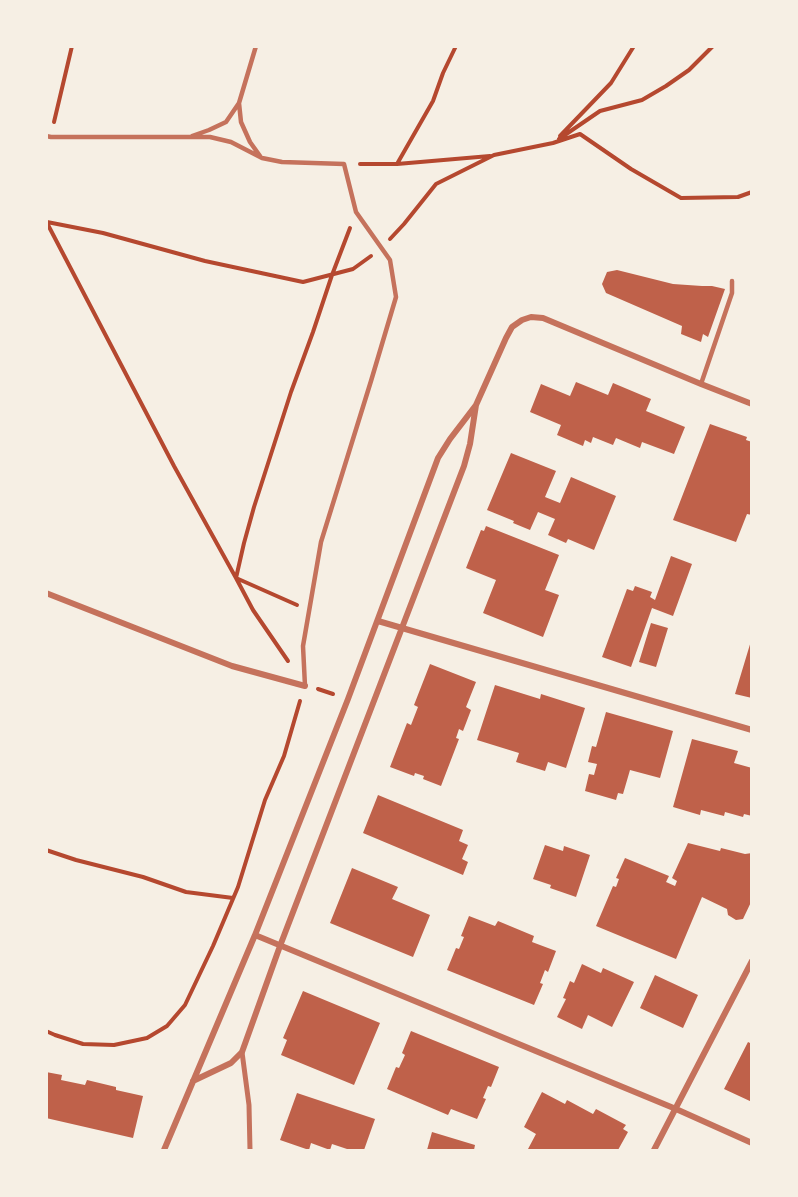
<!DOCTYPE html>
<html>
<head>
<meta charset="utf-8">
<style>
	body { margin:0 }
	#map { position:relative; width:798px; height:1197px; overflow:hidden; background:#f6efe4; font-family:"Work Sans",sans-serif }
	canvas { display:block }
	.frame { position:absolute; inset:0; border:48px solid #f6efe4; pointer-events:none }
</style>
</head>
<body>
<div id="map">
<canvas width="798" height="1197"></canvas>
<div class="frame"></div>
</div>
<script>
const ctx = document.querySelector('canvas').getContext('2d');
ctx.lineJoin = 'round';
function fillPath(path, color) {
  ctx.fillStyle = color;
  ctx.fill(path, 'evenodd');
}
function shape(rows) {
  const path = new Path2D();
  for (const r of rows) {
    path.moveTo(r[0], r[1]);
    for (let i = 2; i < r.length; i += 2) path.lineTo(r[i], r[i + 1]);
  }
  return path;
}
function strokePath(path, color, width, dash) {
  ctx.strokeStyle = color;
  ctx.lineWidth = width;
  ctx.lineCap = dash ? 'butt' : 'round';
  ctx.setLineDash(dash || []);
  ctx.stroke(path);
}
fillPath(shape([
	[617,270,673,284,702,286,712,286,725,289,708,337,703,334,701,342,681,334,682,326,606,293,602,284,607,272],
	[576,382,608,395,613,383,651,399,646,411,685,427,674,454,642,442,640,448,616,438,613,445,593,437,591,443,585,440,583,446,557,435,561,425,530,412,541,384,570,396],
	[710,424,747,437,746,440,752,442,752,515,747,514,736,542,673,520],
	[511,453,556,471,545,497,560,503,571,477,616,496,594,550,568,539,566,543,548,535,555,519,538,512,530,530,513,523,514,521,487,510],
	[486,526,559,555,545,590,559,595,543,637,483,613,496,580,466,568,481,530,484,531],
	[671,556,692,564,673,616,652,608,631,667,602,657,627,589,633,591,635,586,652,592,650,597,655,600],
	[651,623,668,628,656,667,639,662],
	[751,641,752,641,752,698,735,694],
	[430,664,476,682,466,707,471,710,463,731,459,729,456,738,459,739,441,786,423,779,424,776,415,773,414,776,390,767,407,723,411,725,418,707,414,705],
	[495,685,540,699,541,694,585,708,566,768,548,762,545,771,516,762,519,753,477,740],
	[606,712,673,731,660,778,630,770,623,794,618,793,616,800,585,791,589,774,594,775,597,764,588,762,592,746,596,747],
	[692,739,738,751,734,763,752,768,752,816,744,814,743,817,725,812,724,816,701,810,700,815,673,807],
	[378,795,463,830,459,841,468,845,462,859,468,862,463,875,363,833],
	[688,843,720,851,721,848,745,854,752,853,752,900,743,919,736,920,728,915,727,909,702,897,676,959,596,926,613,886,616,887,619,879,616,878,625,858,669,876,666,882,675,886,677,881,672,878],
	[545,845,563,851,564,846,590,855,576,897,550,888,551,885,533,879],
	[352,868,398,887,392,899,430,915,413,957,330,923],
	[469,916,495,926,498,921,534,936,532,942,556,951,548,972,545,970,540,983,543,984,534,1005,447,970,456,948,459,949,464,937,461,936],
	[582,964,601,973,603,968,634,982,612,1027,588,1015,582,1029,557,1017,566,999,563,998,570,981,574,983],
	[655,975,698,995,683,1028,640,1008],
	[303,991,380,1023,354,1085,281,1055,287,1040,283,1038],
	[411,1031,499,1067,491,1087,488,1086,483,1098,486,1099,477,1119,451,1109,448,1115,387,1089,396,1067,399,1068,405,1055,402,1053],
	[748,1042,752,1044,752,1102,724,1089],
	[46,1072,62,1075,61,1080,85,1085,87,1080,116,1087,116,1090,143,1096,133,1138,46,1118],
	[542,1092,565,1104,567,1100,593,1114,596,1109,626,1125,623,1129,628,1132,618,1150,531,1150,528,1149,536,1134,524,1127],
	[297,1093,375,1119,364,1150,350,1150,332,1144,330,1150,311,1143,309,1150,280,1140],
	[432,1132,475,1145,474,1150,427,1150]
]), '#bf614a');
strokePath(shape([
	[54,122,72,46],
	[560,136,611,83,634,46],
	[559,139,600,111,642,100,666,86,689,70,713,46],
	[360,164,397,164,490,156],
	[397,164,433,101,443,73,456,46],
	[47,222,103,233,205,261,303,282,353,269,371,256],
	[47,223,174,466,236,578,297,605],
	[390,239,404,224,436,184,494,155,553,143,580,134,631,169,681,198,738,197,752,192],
	[288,661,253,610,236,578,244,543,254,507,291,392,313,332,332,275,350,228],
	[318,689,333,694],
	[46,850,76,860,143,877,186,892,233,898],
	[46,1031,55,1035,83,1044,114,1045,147,1038,167,1026,185,1005,213,946,238,887,265,800,284,756,300,701]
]), '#b5482f', 4);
strokePath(shape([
	[256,46,239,103,241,122,250,142,260,156],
	[46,136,51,137,210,137,231,142,262,158,282,162,344,164,356,212,390,260,396,297,371,381,321,542,303,646,305,686],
	[192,136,209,130,226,122,239,103],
	[701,384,732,293,732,281]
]), '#c5725c', 4.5);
strokePath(shape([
	[242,1052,249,1105,250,1150]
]), '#c5725c', 5);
strokePath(shape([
	[46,593,232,666,305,686],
	[378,621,752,730],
	[255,935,676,1109,752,1143],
	[193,1081,231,1063,242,1052,280,946,464,466,470,444,476,405],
	[164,1150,255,935,348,699,438,458,450,439,476,405,506,338,512,327,522,320,531,317,543,318,701,384,752,404],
	[654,1150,752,961]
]), '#c5725c', 6);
</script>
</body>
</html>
